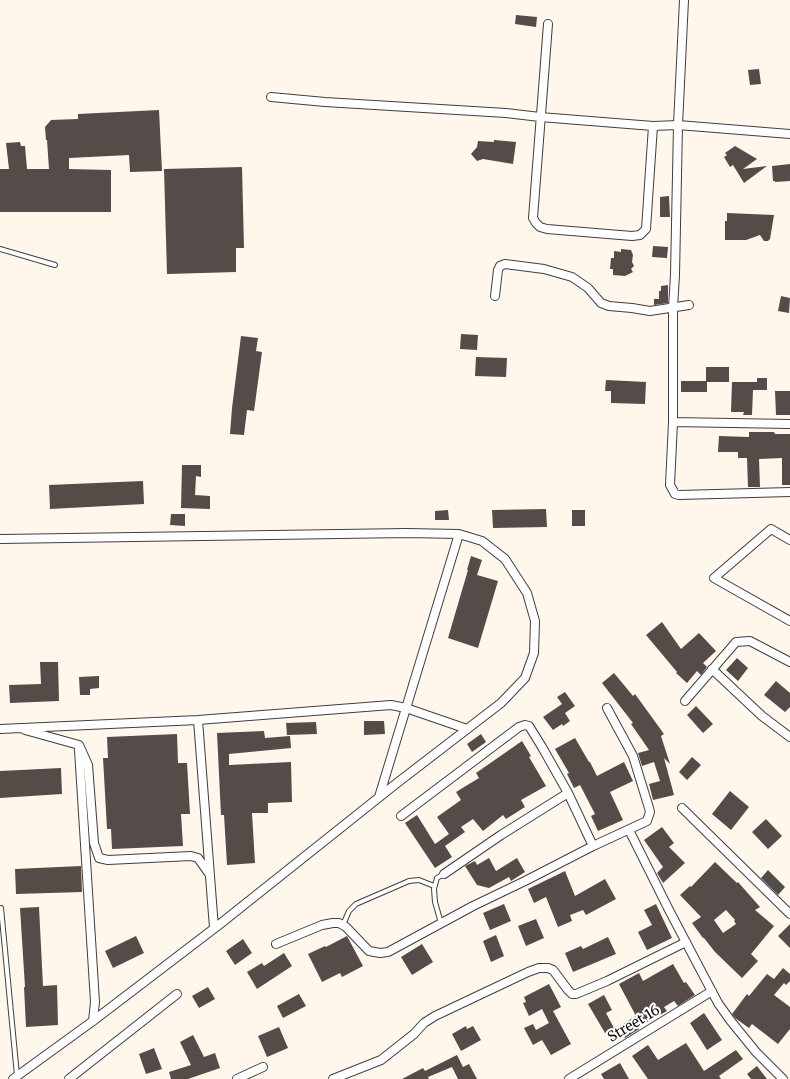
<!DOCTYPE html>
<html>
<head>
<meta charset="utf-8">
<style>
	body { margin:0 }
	canvas { display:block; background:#fff7eb }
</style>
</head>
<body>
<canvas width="790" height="1079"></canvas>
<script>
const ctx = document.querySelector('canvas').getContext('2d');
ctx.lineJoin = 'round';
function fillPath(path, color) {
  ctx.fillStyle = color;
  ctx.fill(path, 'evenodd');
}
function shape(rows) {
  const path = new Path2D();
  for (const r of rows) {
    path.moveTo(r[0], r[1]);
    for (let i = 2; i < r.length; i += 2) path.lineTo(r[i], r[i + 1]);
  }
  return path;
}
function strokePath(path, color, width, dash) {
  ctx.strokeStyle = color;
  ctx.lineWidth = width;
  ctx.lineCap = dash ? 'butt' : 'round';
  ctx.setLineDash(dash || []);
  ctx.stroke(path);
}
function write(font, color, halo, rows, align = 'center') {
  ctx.font = font + ' Merriweather,serif';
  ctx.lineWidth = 4;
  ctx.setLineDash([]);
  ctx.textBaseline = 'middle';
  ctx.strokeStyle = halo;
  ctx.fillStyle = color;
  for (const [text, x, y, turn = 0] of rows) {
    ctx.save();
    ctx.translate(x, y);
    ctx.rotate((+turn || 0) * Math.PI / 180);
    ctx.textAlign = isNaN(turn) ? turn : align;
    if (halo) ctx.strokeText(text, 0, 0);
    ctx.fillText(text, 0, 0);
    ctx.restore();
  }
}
fillPath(shape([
	[516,15,537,17,536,27,515,24],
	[759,69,761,84,750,85,748,70],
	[159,110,162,171,130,172,129,155,69,158,69,169,111,170,111,212,0,212,0,169,9,169,6,143,20,142,21,146,25,146,27,169,49,169,47,140,46,140,45,127,51,120,78,119,78,114],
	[494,140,516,142,513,164,483,159,477,161,471,154,477,147,478,141,494,142],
	[735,146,757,159,743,169,767,166,744,183,733,165,730,167,724,157,727,155,725,153],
	[790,164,790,181,775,182,775,181,773,181,772,166],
	[242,167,244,248,236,248,236,272,167,274,164,169],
	[669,196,670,217,660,217,660,197],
	[727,213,774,215,770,239,768,241,764,241,760,235,746,240,725,240,725,221,727,221],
	[653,246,668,247,667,258,652,257],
	[621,249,631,250,633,255,632,262,634,266,631,269,633,272,625,276,613,275,613,269,610,269,611,258,614,258,614,251,621,252],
	[668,285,668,303,654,305,654,299,659,299,659,291,661,291,661,286],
	[781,296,790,298,789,313,778,311],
	[461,334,478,335,477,350,460,349],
	[241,336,258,338,256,351,262,352,254,411,247,410,244,435,230,434,232,408],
	[476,357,507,358,506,377,475,376],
	[706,367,729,367,729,382,707,382,707,392,681,392,681,381,706,381],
	[757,378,767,378,767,390,753,390,752,415,743,415,744,412,731,412,732,382,757,382],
	[606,380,646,382,645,404,611,403,611,391,605,391],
	[775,391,790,391,790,415,776,415],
	[749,432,774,432,775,434,790,434,790,485,782,485,782,458,759,459,760,487,748,487,747,458,738,458,738,452,718,452,719,436,749,437],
	[182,465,201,465,201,477,196,476,195,495,210,496,210,509,181,508],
	[143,481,144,504,50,509,49,485],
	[546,509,547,527,493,528,492,510],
	[448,510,449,520,435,520,435,511],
	[572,510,585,510,585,526,572,526],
	[171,514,185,514,185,526,170,525],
	[471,556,482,560,477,575,498,581,478,648,448,638,468,570,467,570],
	[662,622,681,649,699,633,716,651,703,663,707,667,701,675,697,671,687,683,676,673,677,672,646,635],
	[737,658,748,668,738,681,726,670],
	[40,662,58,662,59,701,10,703,9,685,41,684],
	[614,673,633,696,635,694,664,734,661,736,670,764,664,758,674,795,653,800,649,784,660,781,654,762,642,766,638,753,649,750,631,724,633,723,602,683],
	[99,676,99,688,90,689,90,695,80,695,79,677],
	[776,681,790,693,790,707,785,712,764,695],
	[565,692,575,706,565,713,570,721,563,726,562,724,553,730,543,717,562,704,557,697],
	[696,706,713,724,703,733,687,715],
	[364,721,384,721,385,734,364,735],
	[316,722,317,734,287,735,286,723],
	[264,731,265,738,290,736,291,748,229,754,229,765,291,762,292,802,268,803,268,813,252,813,255,863,227,865,224,815,221,815,217,733],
	[177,734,178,763,187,763,190,814,181,814,183,846,112,849,111,829,107,829,103,758,108,758,107,737],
	[481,734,486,742,472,752,467,744],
	[575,738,589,762,590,762,597,776,624,762,633,781,610,792,623,820,598,831,591,816,595,814,580,785,574,788,567,774,569,773,555,749],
	[522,741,531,756,529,757,546,786,521,800,525,807,506,819,503,815,483,831,473,819,461,827,465,832,445,846,452,857,435,868,405,823,417,815,435,844,449,834,437,817,461,800,456,792,479,778,476,773],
	[692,757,701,765,687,780,679,772],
	[61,768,62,794,0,798,0,771],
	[730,791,749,807,731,830,712,814],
	[766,819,782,836,768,849,752,832],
	[662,827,674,843,669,847,685,863,663,883,657,873,663,867,644,840],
	[489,858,496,871,517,858,525,872,511,881,509,877,489,888,477,885,465,866,475,861,477,865],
	[715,862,737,883,738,882,760,907,755,910,774,926,751,954,758,961,742,978,715,952,704,938,703,938,692,923,701,917,680,895,690,886,691,887],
	[726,910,735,920,734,921,736,924,723,933,714,920],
	[81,866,82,892,16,894,15,869],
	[768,870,785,887,778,895,761,878],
	[565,871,575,896,605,879,616,899,586,915,583,910,570,915,572,921,558,927,546,897,534,903,528,889],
	[504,904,511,921,490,930,483,913],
	[656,904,672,938,647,950,638,932,652,925,644,910],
	[39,907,43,986,57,985,58,1025,26,1027,24,987,25,987,20,908],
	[536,919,544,938,526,946,518,926],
	[790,924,790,948,778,936],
	[496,935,504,956,491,962,483,941],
	[136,936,144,953,113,968,105,951],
	[347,936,363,966,342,977,340,973,322,982,308,954,325,946,326,947],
	[608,937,616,954,573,972,565,953,581,946,583,949],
	[243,939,252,953,235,965,226,951],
	[422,944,433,962,412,975,401,957],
	[284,953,292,966,257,989,247,972,262,963,264,966],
	[673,964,684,983,686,982,695,995,678,1006,674,1001,664,1007,667,1011,638,1027,639,1029,625,1038,618,1027,636,1016,619,984,639,973,643,981],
	[783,968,790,974,790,981,786,985,784,983,774,995,790,1007,790,1029,778,1044,752,1024,749,1028,735,1018,732,1014,747,994,749,996,767,974,774,979],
	[549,984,561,1007,553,1011,571,1044,551,1055,542,1040,533,1045,524,1028,533,1024,536,1030,549,1023,542,1009,529,1016,523,1003,526,1002,524,997],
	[208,987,215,999,199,1008,192,996],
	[299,994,306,1006,283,1018,277,1006],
	[604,995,612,1010,606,1013,614,1028,605,1033,588,1004],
	[704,1013,722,1040,707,1050,690,1023],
	[466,1026,467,1029,473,1026,481,1040,461,1051,452,1034],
	[279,1027,288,1048,267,1057,258,1036],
	[193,1035,204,1057,215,1053,220,1068,188,1079,171,1079,169,1072,191,1065,180,1042],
	[686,1043,704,1071,736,1050,743,1059,719,1076,721,1079,648,1079,632,1056,648,1045,658,1060],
	[154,1048,162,1069,146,1074,139,1054],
	[457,1055,463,1067,469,1064,477,1079,458,1079,452,1067,428,1077,429,1079,402,1079,423,1068,425,1071],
	[620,1063,629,1079,604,1079,601,1074],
	[757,1066,767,1079,751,1079,747,1074]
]), '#554b48');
const service = shape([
	[0,249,55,265],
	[1,908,17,1075],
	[441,923,435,902,434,889,437,878,444,874],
	[343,925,349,911,356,904,409,881,419,880,434,886]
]);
const minor = shape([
	[684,0,678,125,675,275,673,308,673,422,670,485,675,494,679,495,790,492],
	[548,24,533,218,536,223,540,227,547,229,632,236,640,235,646,229,653,126],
	[271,97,325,102,506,113,540,117,653,126,678,125,790,134],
	[495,296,498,270,500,266,505,264,544,269,572,277,588,288,601,303,609,306,632,308,650,311,689,305],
	[673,422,790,424],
	[0,539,407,533,459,534,482,541,505,559,527,593,535,621,534,653,525,678,501,703,397,783,220,924,93,1021,13,1079],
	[790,540,771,529,714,578,790,621],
	[712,669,762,716,790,737],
	[685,701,736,642,750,641,790,662],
	[198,720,214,928],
	[0,729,198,720,391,705,406,708,467,729],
	[25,730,79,745,88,765,94,843,99,858,108,860,191,856,198,858,210,875],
	[79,750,95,1002,93,1021],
	[379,797,459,534],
	[682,808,790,914],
	[401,816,519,727,525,725,529,726,542,747,568,793,593,846],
	[629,830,669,910,718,1003,730,1020,756,1052,783,1079],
	[444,874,501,835,568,793],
	[276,944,322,925,333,923,339,923,346,927,369,951,380,953,388,952,473,906,525,881,593,846,647,821,650,812,649,808,633,756,607,708],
	[69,1079,177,994],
	[237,1079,263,1067],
	[333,1079,381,1060,414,1034,424,1023,435,1016,528,972,539,968,548,968,553,970,568,990,572,994,576,994,607,981,686,942],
	[569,1079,712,991]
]);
strokePath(service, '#3f3f3f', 6);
strokePath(minor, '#3f3f3f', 10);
strokePath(service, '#fff', 4);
strokePath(minor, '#fff', 8);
write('14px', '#0c0c0c', '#fff', [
	["Street 16",634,1024,-31]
]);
</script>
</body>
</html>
